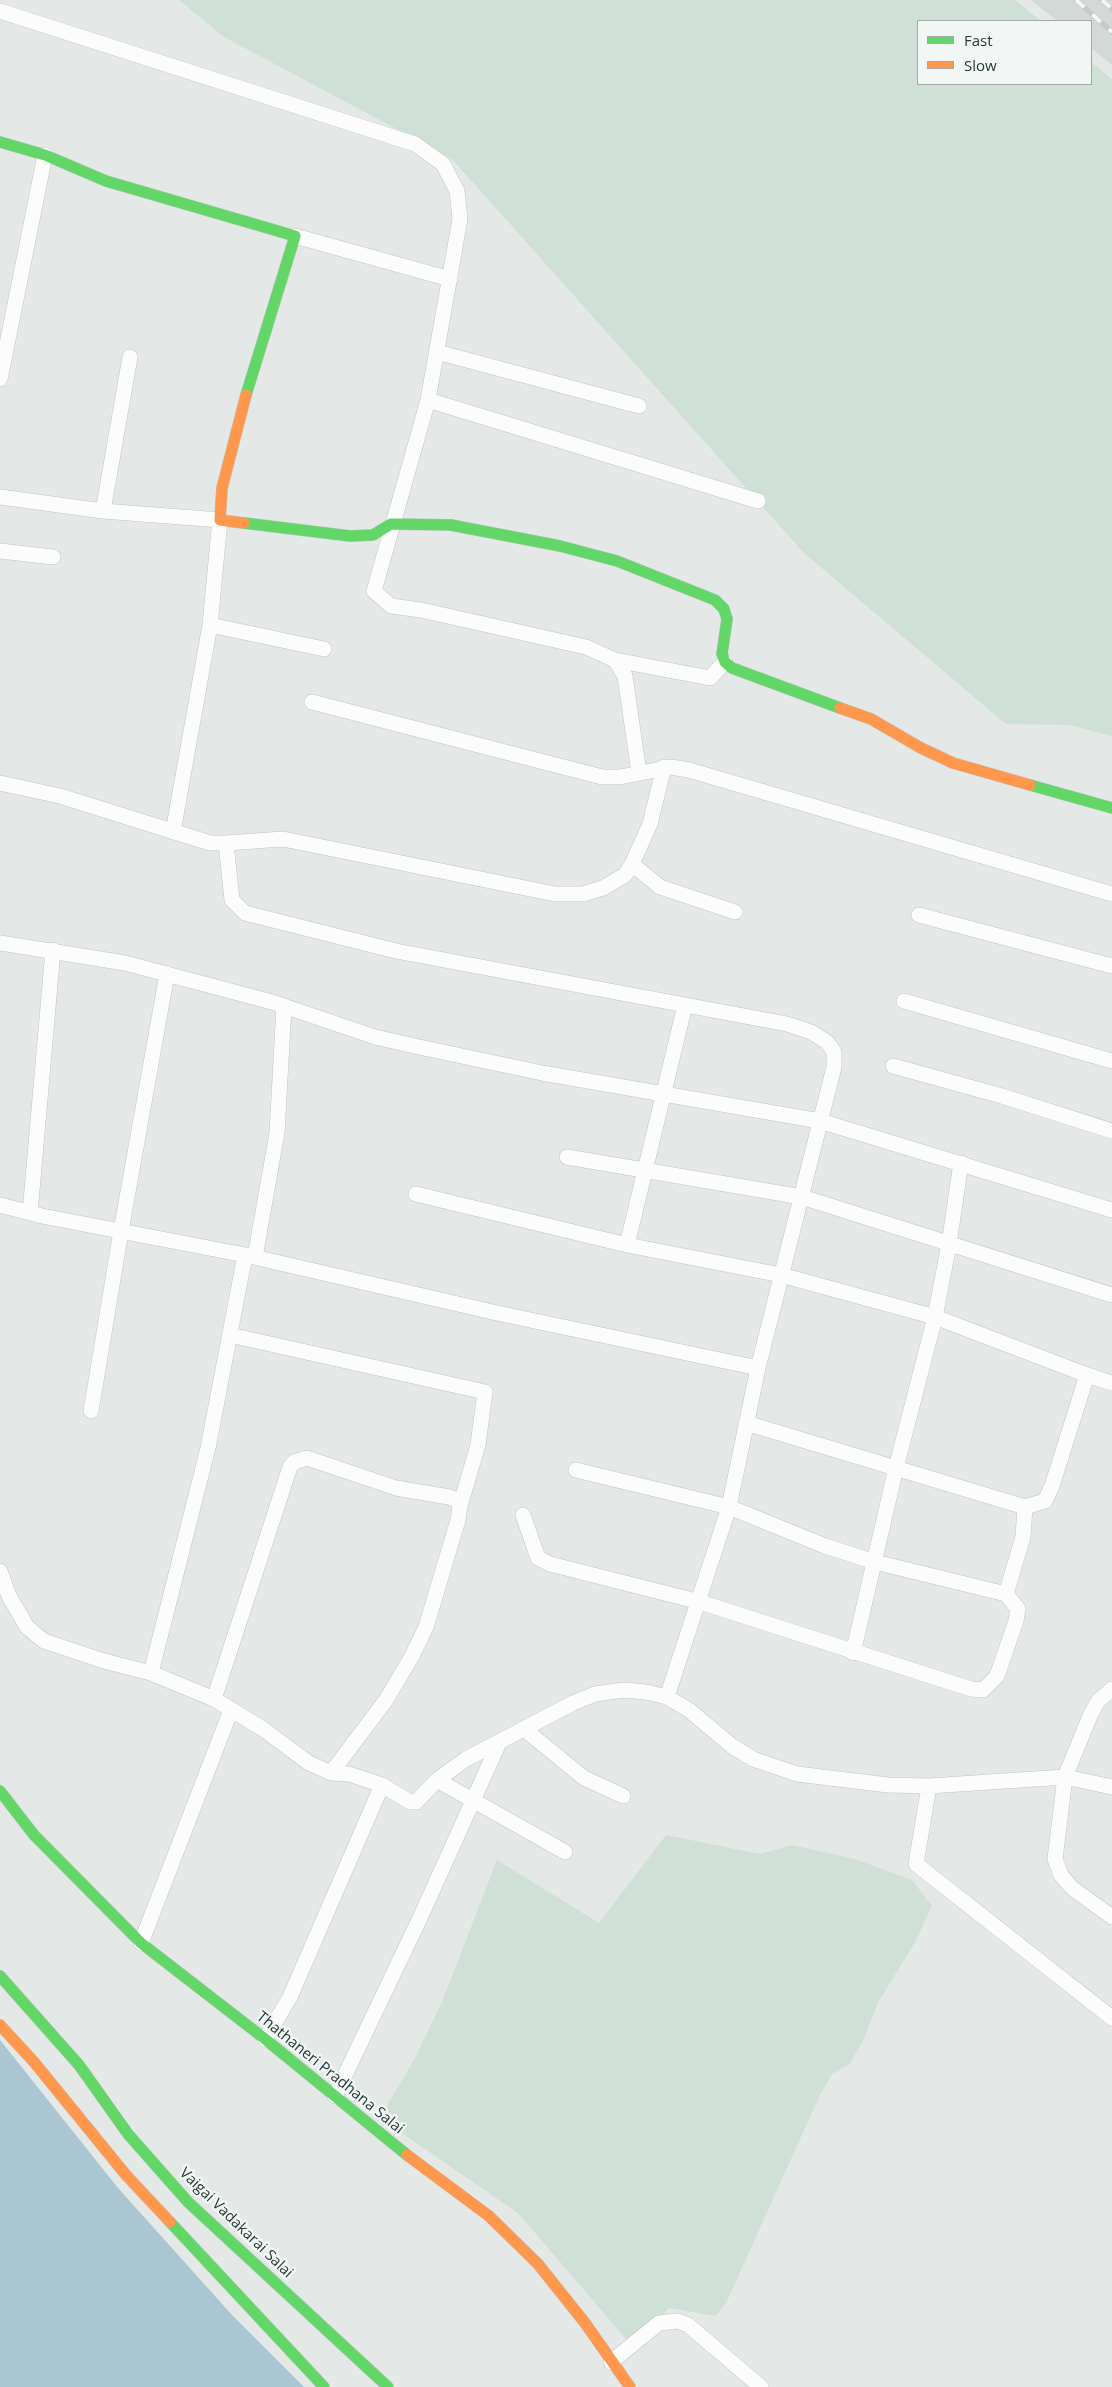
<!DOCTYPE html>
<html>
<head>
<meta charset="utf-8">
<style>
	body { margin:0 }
	#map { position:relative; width:1112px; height:2387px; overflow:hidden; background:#e4e8e7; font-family:"Open Sans",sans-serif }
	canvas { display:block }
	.legend { position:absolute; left:917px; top:20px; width:175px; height:65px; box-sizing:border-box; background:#f2f7f5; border:1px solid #a0aba9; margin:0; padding:6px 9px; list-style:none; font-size:15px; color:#243936 }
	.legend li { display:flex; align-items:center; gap:10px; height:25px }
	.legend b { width:25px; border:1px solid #a0aba9 }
</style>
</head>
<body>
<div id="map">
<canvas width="1112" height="2387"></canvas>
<ul class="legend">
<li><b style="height:6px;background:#63d668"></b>Fast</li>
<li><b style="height:6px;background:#ff974d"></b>Slow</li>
</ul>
</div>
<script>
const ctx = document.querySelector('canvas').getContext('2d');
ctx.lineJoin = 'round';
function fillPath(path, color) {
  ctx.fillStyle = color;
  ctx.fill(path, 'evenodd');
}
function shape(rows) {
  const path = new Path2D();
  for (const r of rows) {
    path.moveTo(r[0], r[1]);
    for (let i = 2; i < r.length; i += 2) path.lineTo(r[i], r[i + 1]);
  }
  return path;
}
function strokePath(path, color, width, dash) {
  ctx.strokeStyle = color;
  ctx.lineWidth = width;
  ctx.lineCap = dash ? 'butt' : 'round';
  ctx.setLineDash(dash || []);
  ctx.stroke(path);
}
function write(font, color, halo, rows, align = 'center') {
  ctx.font = font + ' "Open Sans",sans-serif';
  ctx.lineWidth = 5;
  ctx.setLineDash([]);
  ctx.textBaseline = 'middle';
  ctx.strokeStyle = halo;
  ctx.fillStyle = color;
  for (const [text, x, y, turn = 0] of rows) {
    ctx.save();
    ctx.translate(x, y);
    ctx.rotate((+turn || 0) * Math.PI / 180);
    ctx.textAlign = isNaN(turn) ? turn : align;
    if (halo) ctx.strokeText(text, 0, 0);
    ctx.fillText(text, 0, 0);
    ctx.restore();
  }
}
fillPath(shape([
	[1031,0,1112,0,1112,65,1091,48,1091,21,1057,21]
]), '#d2d9d7');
fillPath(shape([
	[179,0,1015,0,1041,21,918,21,918,84,1091,84,1091,62,1112,79,1112,736,1070,725,1006,724,804,553,451,158,224,37],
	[666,1835,760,1854,792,1845,855,1859,912,1880,932,1906,915,1942,879,2001,863,2040,850,2064,832,2074,819,2097,727,2301,716,2316,669,2308,633,2347,518,2213,380,2118,414,2060,442,2002,497,1860,599,1923]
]), '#cfe0d6');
fillPath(shape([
	[0,2040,118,2188,232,2315,304,2387,0,2387]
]), '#a9c6d2');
const street = shape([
	[0,11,415,144,443,164,457,191,460,219,428,400,374,591,391,606,421,610,586,647,615,660,625,676,639,773],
	[295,236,450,279],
	[437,352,639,406],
	[0,379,45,155],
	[428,400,758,501],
	[0,497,103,511,220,520,210,625,173,832],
	[103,511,130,357],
	[0,551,53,557],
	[210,625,324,649],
	[615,660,710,678,725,662],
	[312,702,602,777,620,777,671,767,689,770,1112,894],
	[0,783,60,796,210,843,226,843,232,900,245,913,396,951,787,1024,811,1032,827,1042,834,1052,834,1067,758,1368,729,1507,667,1697],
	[226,843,283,839,555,894,583,894,603,888,625,875,632,864,650,824,664,767],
	[632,864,660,887,735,912],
	[919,915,1112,966],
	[0,943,125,963,272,1002,375,1037,419,1047,542,1073,820,1121,1112,1210],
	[904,1001,1112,1061],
	[893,1066,1002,1096,1112,1131],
	[567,1157,802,1197,1112,1295],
	[416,1194,627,1245,781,1275,935,1317,1087,1375],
	[0,1205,42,1216,245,1255,497,1313,758,1368],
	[30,1213,53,950],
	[627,1245,685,1005],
	[255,1257,277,1133,284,1006],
	[230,1335,485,1392,478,1445,460,1506],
	[91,1411,121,1231,167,974],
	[746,1423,1025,1507,1045,1501,1052,1486,1087,1375,1112,1383],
	[523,1515,538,1558,550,1564,700,1602,971,1689,983,1690,997,1676,1016,1621,1018,1609,1006,1594,875,1562,825,1546,729,1507,576,1470],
	[0,1571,9,1596,27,1627,44,1641,104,1661,151,1673,214,1699,263,1729,309,1763,331,1773,349,1774,382,1785,410,1802,416,1802,437,1780,466,1759,573,1703,595,1694,624,1690,646,1692,667,1697,689,1710,732,1746,753,1759,797,1774,888,1785,929,1786,1065,1777,1090,1716,1098,1701,1112,1689],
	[1006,1594,1023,1537,1025,1507],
	[853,1653,896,1468,935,1317,949,1244,961,1163],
	[151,1673,208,1448,245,1255],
	[214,1699,290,1467,294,1462,307,1458,396,1488,449,1497,457,1500,460,1506,458,1520,426,1627,412,1656,386,1700,331,1773],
	[524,1729,584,1778,623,1796],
	[437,1780,565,1852],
	[929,1786,916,1864,1112,2018],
	[1112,1787,1065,1777,1055,1859,1061,1875,1072,1888,1112,1917],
	[141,1943,231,1710],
	[265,2039,290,1997,382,1785],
	[335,2096,420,1918,499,1743],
	[611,2362,659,2323,678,2321,688,2325,761,2387]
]);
const fast = shape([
	[0,142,45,155,106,181,295,236,246,395],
	[244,523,350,536,373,535,391,524,451,525,560,546,617,561,715,600,724,609,727,619,722,654,725,662,732,668,840,708],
	[1030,785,1112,808],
	[0,1791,34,1835,141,1943,265,2039,407,2155],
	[0,1976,79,2065,128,2134,188,2202,388,2387],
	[170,2222,324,2387]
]);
const slow = shape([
	[244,523,220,520,222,488,246,395],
	[840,708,871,719,921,748,953,763,1030,785],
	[0,2025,34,2062,126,2175,170,2222],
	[407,2155,489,2216,538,2264,585,2323,630,2387]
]);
strokePath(street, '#c1c5c4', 16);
strokePath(fast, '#c0c5c4', 12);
strokePath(slow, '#c0c5c4', 12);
strokePath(street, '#fbfcfb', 15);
strokePath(fast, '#63d668', 11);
strokePath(slow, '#ff974d', 11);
const rail = shape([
	[1076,0,1112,32],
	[1102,0,1112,9]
]);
strokePath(rail, '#c7c9c9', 5.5);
strokePath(rail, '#f2f7f5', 4, [11]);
write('15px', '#243936', '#f2f7f5', [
	["Thathaneri Pradhana Salai",330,2073,39],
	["Vaigai Vadakarai Salai",236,2223,44]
]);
</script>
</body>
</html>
